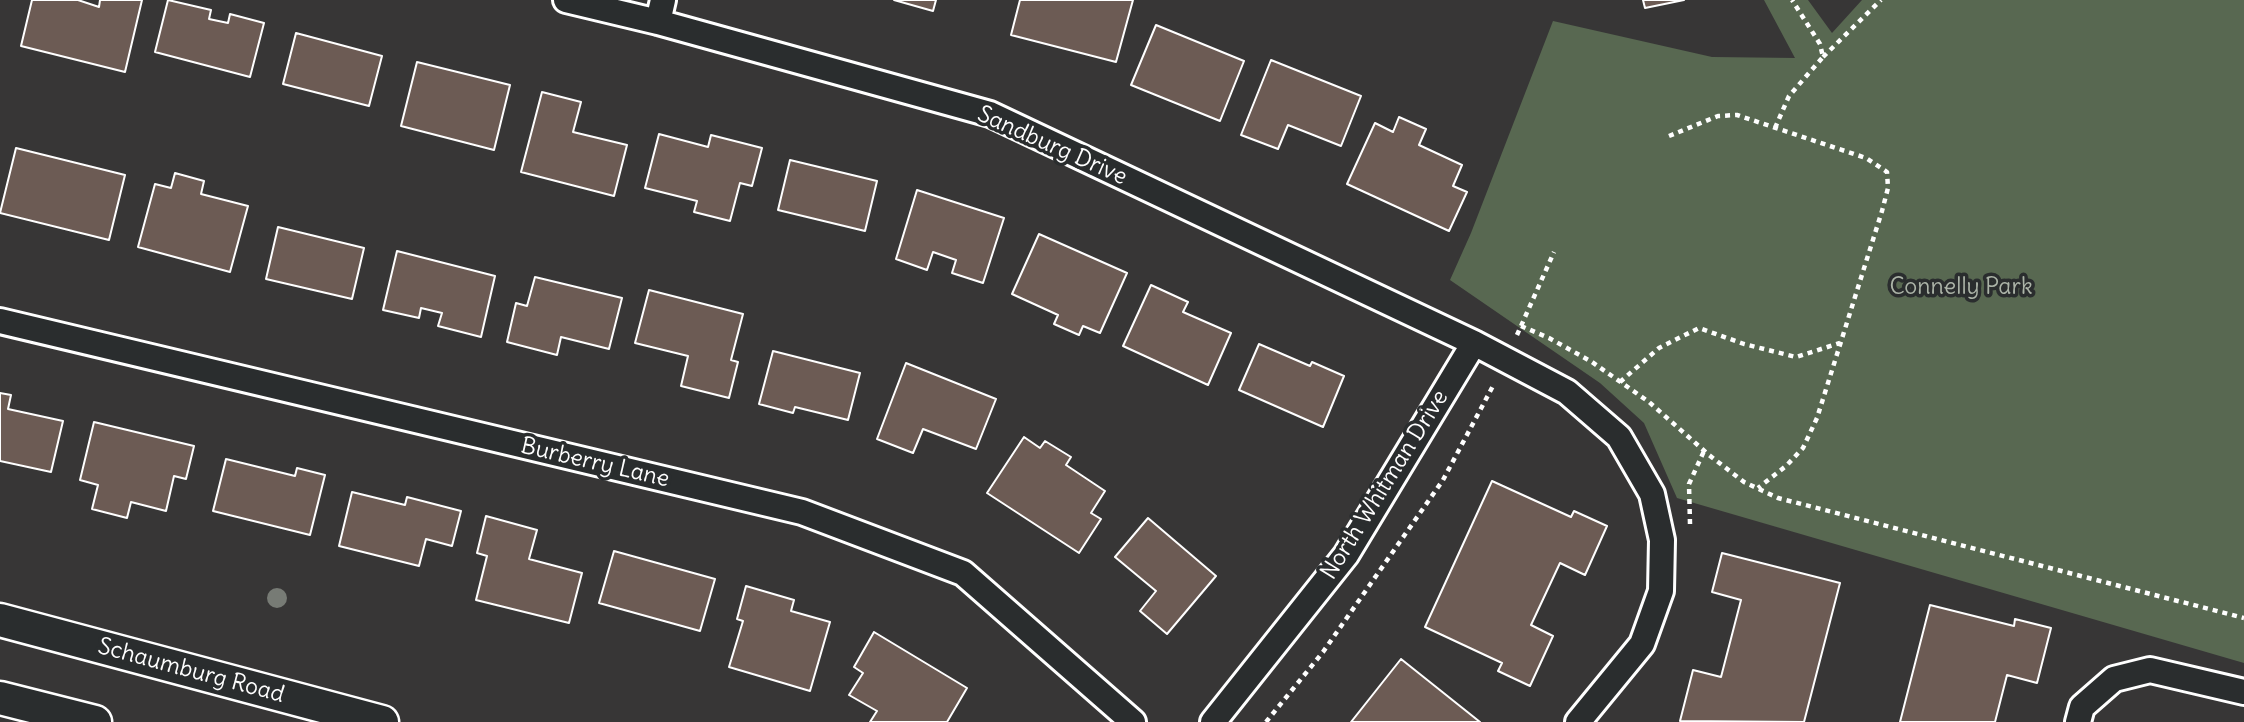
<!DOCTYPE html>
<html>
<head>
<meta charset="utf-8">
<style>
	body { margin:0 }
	canvas { display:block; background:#373636 }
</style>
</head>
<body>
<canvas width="2244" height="722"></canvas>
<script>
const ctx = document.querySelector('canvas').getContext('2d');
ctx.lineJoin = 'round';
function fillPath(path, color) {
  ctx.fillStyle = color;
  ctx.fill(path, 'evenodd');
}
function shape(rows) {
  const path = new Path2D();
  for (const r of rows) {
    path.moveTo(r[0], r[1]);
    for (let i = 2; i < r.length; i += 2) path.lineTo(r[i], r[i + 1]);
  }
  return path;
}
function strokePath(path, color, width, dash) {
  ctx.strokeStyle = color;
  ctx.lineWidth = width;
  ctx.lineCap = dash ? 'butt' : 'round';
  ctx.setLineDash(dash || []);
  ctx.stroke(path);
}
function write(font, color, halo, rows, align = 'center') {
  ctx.font = font + ' Delius,sans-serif';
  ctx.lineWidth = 7;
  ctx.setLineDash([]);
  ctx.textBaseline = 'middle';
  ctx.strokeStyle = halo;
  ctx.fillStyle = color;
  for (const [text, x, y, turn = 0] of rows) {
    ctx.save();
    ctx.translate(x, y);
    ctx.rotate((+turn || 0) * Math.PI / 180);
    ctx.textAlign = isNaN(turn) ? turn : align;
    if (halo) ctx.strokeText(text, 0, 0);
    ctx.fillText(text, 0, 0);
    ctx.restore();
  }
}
fillPath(shape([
	[1764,0,1808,0,1832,33,1862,0,2244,0,2244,663,1677,498,1644,423,1600,383,1450,280,1471,233,1553,21,1712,57,1795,58]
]), '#586851');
const building = shape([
	[32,0,78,0,99,7,100,0,142,0,125,72,21,46,32,0],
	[168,0,211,10,209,19,228,23,230,14,264,23,250,77,155,52,168,0],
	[894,0,936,0,933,11,894,0],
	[1020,0,1133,0,1116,62,1011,35,1020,0],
	[1643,0,1684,0,1645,8,1643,0],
	[1156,25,1244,61,1220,121,1131,85,1156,25],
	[296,33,382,56,369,106,283,84,296,33],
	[1271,60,1361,96,1341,146,1288,125,1278,149,1241,135,1271,60],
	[417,62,510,85,494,150,401,126,417,62],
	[542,92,581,102,573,132,627,145,614,196,521,172,542,92],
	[1399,117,1426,129,1419,145,1462,165,1453,186,1467,192,1449,231,1347,184,1375,123,1393,132,1399,117],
	[659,134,708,147,711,135,762,148,752,186,740,183,730,221,694,212,697,201,645,188,659,134],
	[16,148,125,175,109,240,0,213,16,148],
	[790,160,877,181,865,231,778,210,790,160],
	[175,173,204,181,201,194,248,206,230,272,138,247,155,184,171,188,175,173],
	[917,190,1004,218,983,283,952,273,956,260,933,252,927,270,896,259,917,190],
	[278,227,364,248,352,299,266,279,278,227],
	[1039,234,1127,273,1100,333,1083,326,1079,335,1054,324,1058,315,1012,294,1039,234],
	[397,251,495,276,481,337,438,326,442,313,421,308,419,318,383,310,397,251],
	[535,277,622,298,609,349,561,337,557,355,507,342,516,303,527,306,535,277],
	[1151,285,1188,302,1183,312,1231,333,1208,385,1123,346,1151,285],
	[649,290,743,314,731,360,738,362,729,398,681,386,688,356,635,343,649,290],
	[1259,344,1310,366,1312,362,1344,376,1323,427,1239,390,1259,344],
	[773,351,860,373,848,420,795,407,793,413,759,404,773,351],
	[906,363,996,399,976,449,923,429,913,453,877,439,906,363],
	[0,393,11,395,8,409,63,421,51,472,0,461,0,393],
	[94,422,194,446,186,479,174,476,166,511,131,502,127,518,92,509,98,485,80,480,94,422],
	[1024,437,1040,448,1045,441,1071,457,1066,465,1105,491,1091,513,1101,519,1079,553,987,493,1024,437],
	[226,459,295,476,297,468,325,475,310,535,213,511,226,459],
	[1492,481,1571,517,1574,511,1607,526,1585,575,1560,563,1531,625,1553,636,1530,686,1498,671,1502,663,1425,627,1492,481],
	[352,492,405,505,407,497,461,511,452,546,426,539,419,566,339,546,352,492],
	[486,516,537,530,529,559,582,573,569,623,476,600,487,556,477,553,486,516],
	[1148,518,1216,576,1167,634,1140,611,1156,591,1115,557,1148,518],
	[614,551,715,579,700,631,599,603,614,551],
	[1722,553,1840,583,1804,722,1680,721,1693,670,1721,677,1741,600,1712,592,1722,553],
	[746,586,794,600,791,611,830,622,810,691,729,667,743,621,737,619,746,586],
	[1930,605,2014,626,2015,619,2051,628,2037,683,2007,675,1995,722,1900,722,1930,605],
	[874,632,967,688,947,722,870,722,877,711,849,695,863,673,854,667,874,632],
	[1401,659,1480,722,1351,722,1401,659]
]);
fillPath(building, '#6c5b54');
strokePath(building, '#fff', 2);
const minor = shape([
	[566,0,658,22,990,114,1474,343,1567,392,1619,437,1652,494,1662,540,1661,591,1642,644,1578,722],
	[658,22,663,0],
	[0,321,802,512,963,573,1133,722],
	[1213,722,1346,555,1474,343],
	[2078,722,2082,707,2114,679,2150,670,2244,692]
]);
const tertiary = shape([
	[0,620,382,722],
	[0,698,95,722]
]);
strokePath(minor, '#fff', 30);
strokePath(tertiary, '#fff', 37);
strokePath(shape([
	[1823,57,1881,0],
	[1775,128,1789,96,1823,57,1820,44,1792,0],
	[1669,136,1718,116,1737,115,1866,158,1887,172,1888,188,1882,211,1817,418,1803,448,1786,466,1758,488],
	[1521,326,1549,338,1592,362,1649,402,1709,455,1744,482,1778,498,2244,618],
	[1517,335,1554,252],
	[1620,382,1659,348,1699,328,1744,344,1796,357,1840,343],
	[1690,524,1689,484,1704,451],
	[1266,722,1323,652,1443,480,1494,384]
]), '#fff', 4.5, [5, 5]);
strokePath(minor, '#2a2d2e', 24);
strokePath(tertiary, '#2a2d2e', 32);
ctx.fillStyle = '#777b75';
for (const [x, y] of [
	[277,598]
]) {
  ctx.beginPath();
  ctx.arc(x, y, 10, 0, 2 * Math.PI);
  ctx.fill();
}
write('23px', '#fff', '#2a2d2e', [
	["Sandburg Drive",1052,146,24],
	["Burberry Lane",595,463,13],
	["North Whitman Drive",1385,485,-58],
	["Schaumburg Road",191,671,15]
]);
write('23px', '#acb4a8', '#2a2d2e', [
	["Connelly Park",1961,287]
]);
</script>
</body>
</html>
